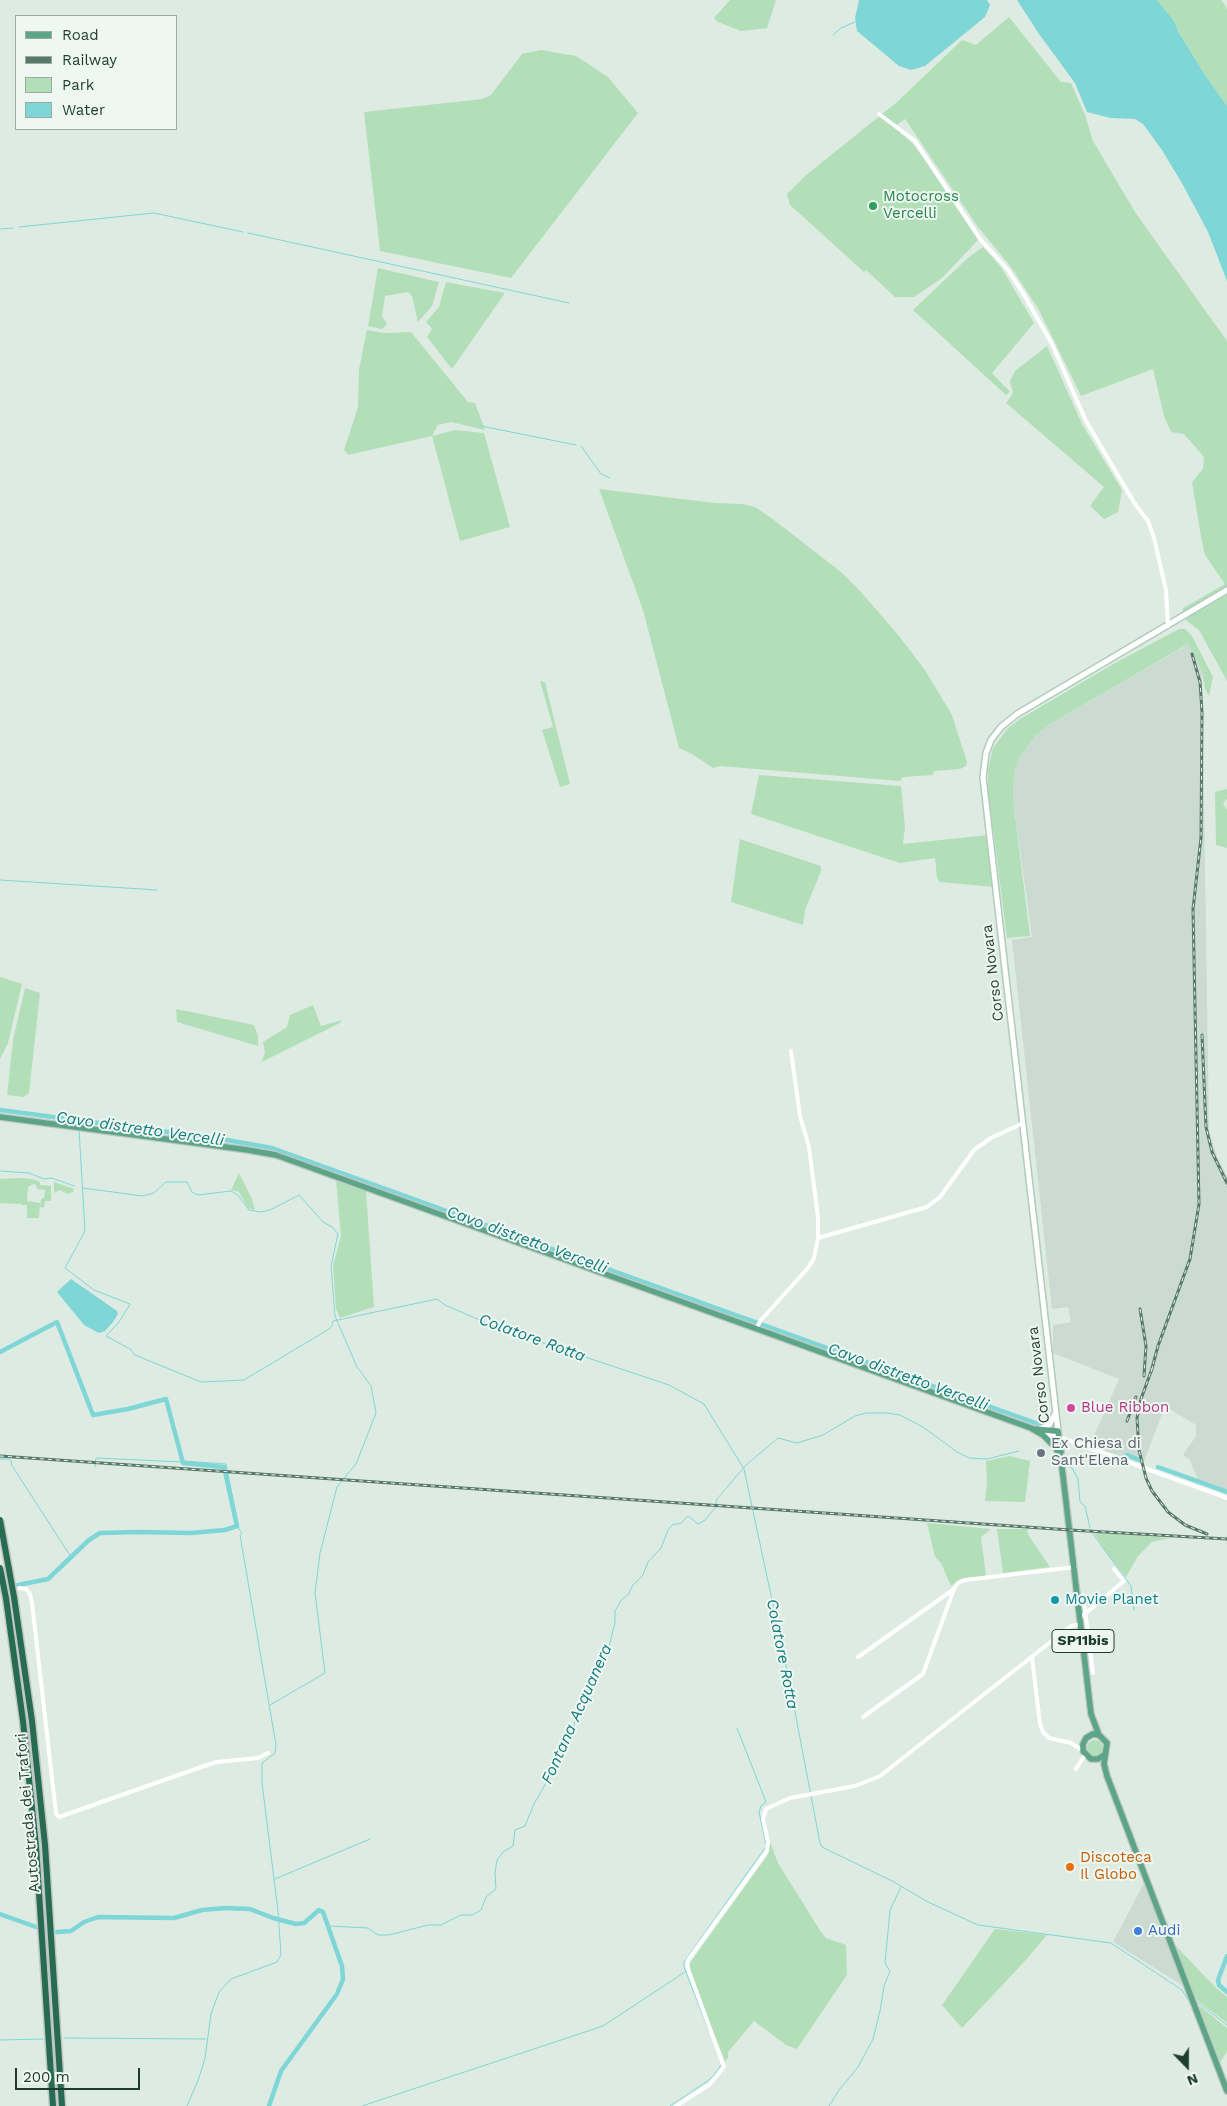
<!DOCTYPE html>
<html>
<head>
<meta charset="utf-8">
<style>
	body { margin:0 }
	#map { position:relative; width:1227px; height:2106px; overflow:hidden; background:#ddebe3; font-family:"Work Sans",sans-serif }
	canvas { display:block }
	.legend { position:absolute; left:15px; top:15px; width:162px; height:115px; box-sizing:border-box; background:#eef7f1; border:1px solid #9aaca3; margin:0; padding:6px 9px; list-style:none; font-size:15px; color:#1d3c2f }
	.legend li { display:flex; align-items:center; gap:10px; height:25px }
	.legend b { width:25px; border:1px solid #9aaca3 }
	.north { position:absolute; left:1162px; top:2041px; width:50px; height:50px; -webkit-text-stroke:4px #eef7f1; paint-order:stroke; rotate:158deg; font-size:14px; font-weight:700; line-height:20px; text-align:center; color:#1d3c2f }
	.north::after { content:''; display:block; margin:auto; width:18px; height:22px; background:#1d3c2f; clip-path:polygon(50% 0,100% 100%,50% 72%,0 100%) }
	.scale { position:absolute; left:15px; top:2068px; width:125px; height:22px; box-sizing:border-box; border:2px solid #1d3c2f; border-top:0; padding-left:6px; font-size:15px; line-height:18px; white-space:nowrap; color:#1d3c2f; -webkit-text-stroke:4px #eef7f1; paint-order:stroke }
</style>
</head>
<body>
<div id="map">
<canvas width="1227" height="2106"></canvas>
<ul class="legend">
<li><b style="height:6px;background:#5da587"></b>Road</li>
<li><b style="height:6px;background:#57786a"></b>Railway</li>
<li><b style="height:14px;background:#b3dfb8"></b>Park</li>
<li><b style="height:14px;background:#7fd6d6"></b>Water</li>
</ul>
<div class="north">N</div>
<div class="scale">200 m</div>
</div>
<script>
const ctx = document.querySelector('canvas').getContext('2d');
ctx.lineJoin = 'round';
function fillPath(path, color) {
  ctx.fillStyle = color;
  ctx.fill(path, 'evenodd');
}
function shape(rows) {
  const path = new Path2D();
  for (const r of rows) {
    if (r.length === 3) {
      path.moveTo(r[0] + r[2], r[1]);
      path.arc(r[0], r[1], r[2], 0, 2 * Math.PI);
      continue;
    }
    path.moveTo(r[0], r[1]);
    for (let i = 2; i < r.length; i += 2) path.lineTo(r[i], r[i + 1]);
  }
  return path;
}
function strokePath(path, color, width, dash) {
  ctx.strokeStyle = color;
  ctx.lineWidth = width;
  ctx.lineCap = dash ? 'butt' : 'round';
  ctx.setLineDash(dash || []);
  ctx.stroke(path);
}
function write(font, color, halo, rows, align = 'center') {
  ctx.font = font + ' "Work Sans",sans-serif';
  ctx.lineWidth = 4;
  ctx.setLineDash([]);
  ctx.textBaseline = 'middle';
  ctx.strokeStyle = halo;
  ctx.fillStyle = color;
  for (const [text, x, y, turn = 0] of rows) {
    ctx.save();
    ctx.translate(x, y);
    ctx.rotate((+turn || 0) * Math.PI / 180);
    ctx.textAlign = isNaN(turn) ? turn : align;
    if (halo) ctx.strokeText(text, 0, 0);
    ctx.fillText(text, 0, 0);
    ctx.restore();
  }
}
fillPath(shape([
	[1189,644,1202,671,1209,1130,1217,1157,1227,1176,1227,1491,1196,1479,1197,1477,1190,1460,1183,1455,1196,1436,1196,1425,1165,1406,1143,1464,1090,1445,1119,1379,1053,1353,1053,1325,1071,1322,1068,1307,1052,1309,1012,940,1032,937,1013,799,1014,772,1018,760,1035,736,1050,724],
	[1144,1883,1185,1987,1113,1942]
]), '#cbdbd1');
fillPath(shape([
	[730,0,776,0,767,28,741,31,718,22,714,18],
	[1157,0,1221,0,1223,2,1227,9,1227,106,1205,75,1179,33,1174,21],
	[1009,17,1061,82,1071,83,1085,115,1093,141,1135,212,1227,341,1227,681,1199,630,1187,621,1182,609,1225,584,1205,555,1201,537,1192,482,1203,469,1204,457,1184,434,1171,432,1164,416,1153,369,1081,396,1039,310,1011,267,978,227,905,119,894,127,913,144,924,159,978,240,942,278,914,297,895,297,866,270,864,272,790,205,787,194,805,176,897,102,962,40,976,45],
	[541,50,576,56,608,77,638,113,511,278,380,251,364,112,482,99,491,95,522,54],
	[983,247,1001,267,1034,323,992,373,1010,392,1006,395,913,310,969,257],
	[378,268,439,282,432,306,418,322,412,296,408,292,385,296,382,316,387,324,382,329,368,326],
	[446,282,505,293,452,369,427,337,432,329,426,322,439,307],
	[367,330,384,333,411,332,468,402,475,403,485,430,451,422,438,425,432,436,455,430,484,433,510,527,460,541,432,436,348,455,344,450,358,407,359,369],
	[1047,346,1082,424,1122,490,1118,512,1104,519,1090,506,1104,487,1006,403,1013,393,1010,381,1015,371],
	[599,489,715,503,742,504,755,507,774,520,841,572,861,592,899,636,925,670,952,715,967,762,966,766,960,769,934,771,933,775,903,777,900,781,720,766,713,768,692,754,679,748,643,610],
	[1179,629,1185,629,1192,636,1213,677,1209,696,1205,689,1202,671,1188,644,1050,724,1035,736,1018,760,1014,772,1013,799,1030,936,1007,938,988,789,988,770,993,748,1008,728,1020,719,1115,663],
	[540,681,545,682,570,784,560,787,542,730,553,727],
	[759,775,901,786,905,827,903,844,988,835,993,887,940,882,937,878,935,858,900,863,751,814],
	[1227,789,1227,799,1223,803,1227,810,1227,848,1216,845,1215,792],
	[740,839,821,866,821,871,805,910,803,925,731,902],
	[0,977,22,984,8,1043,0,1059],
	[25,988,40,993,29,1093,24,1097,7,1095,13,1040],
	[313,1005,321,1026,342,1020,340,1023,262,1062,265,1052,263,1042,287,1027,290,1015],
	[176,1009,254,1025,258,1036,258,1046,177,1022],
	[239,1173,252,1199,255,1210,248,1208,239,1192,231,1190],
	[20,1178,32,1179,40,1182,40,1185,51,1186,51,1201,45,1201,44,1208,40,1207,41,1199,44,1198,45,1190,37,1189,36,1185,33,1184,28,1187,27,1201,40,1203,39,1218,27,1218,27,1205,21,1205,21,1203,19,1204,0,1203,0,1179],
	[336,1181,366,1191,374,1307,340,1318,336,1309,333,1266,341,1236],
	[54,1182,74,1189,73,1192,68,1194,60,1190,54,1193],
	[1010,1456,1030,1461,1025,1502,985,1501,987,1483,986,1461],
	[927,1523,991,1529,981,1537,986,1576,960,1579,951,1586,941,1563,935,1557],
	[997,1529,1029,1529,1027,1531,1029,1536,1050,1567,1003,1573],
	[1094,1533,1134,1535,1170,1538,1152,1542,1138,1556,1126,1577,1108,1555],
	[1095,1748,8],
	[770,1842,778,1863,821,1932,826,1938,846,1945,847,1975,797,2049,786,2045,754,2021,728,2052,728,2058,725,2061,690,1974,690,1963,767,1856],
	[995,1929,1047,1935,1024,1962,962,2028,942,2005],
	[1175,1945,1214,1986,1227,1997,1227,2023,1194,1998],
	[1196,2003,1227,2028,1227,2051,1220,2063]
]), '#b3dfb8');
fillPath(shape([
	[859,0,987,0,990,5,985,17,925,66,911,70,899,66,857,31,855,18],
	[1017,0,1157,0,1174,21,1179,33,1205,75,1227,106,1227,281,1208,232,1183,185,1162,150,1143,124,1135,119,1111,118,1087,112,1075,83,1039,34],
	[71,1279,117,1311,118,1314,113,1322,105,1331,99,1333,84,1325,57,1292]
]), '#7fd6d6');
strokePath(shape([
	[833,35,841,28,855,22],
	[19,227,154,213,243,232],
	[0,229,13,228],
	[248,233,569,303],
	[481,426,576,445],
	[581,446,601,474,610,478],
	[0,880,157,890],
	[78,1120,79,1125],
	[79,1129,85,1231,65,1268,94,1290,130,1304,119,1322,106,1336,130,1349,135,1355,201,1382,244,1380,329,1329,332,1326,333,1321,437,1299,445,1305,498,1328,669,1385,704,1404,744,1469,787,1670,820,1843,822,1847,894,1882,928,1902,978,1925,1111,1943,1182,1990,1190,2003],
	[0,1171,29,1173,44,1179,52,1178,74,1186],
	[83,1188,142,1196,154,1193,166,1182,187,1182,192,1192,198,1195,231,1191,238,1195,249,1210,261,1212,270,1210,299,1195,323,1222,332,1227,338,1234,331,1266,335,1316,357,1367,371,1386,376,1413,356,1464,337,1487,320,1553,315,1593,325,1673,270,1705],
	[0,1459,9,1459,12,1462,11,1464,71,1557],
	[185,1461,226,1464,239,1529,242,1533,240,1535,276,1745,275,1753,262,1763,262,1783,278,1911,281,1955,277,1962,231,1979,219,1992,211,2014,205,2058,199,2078,187,2106],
	[1066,1465,1072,1468,1078,1479,1080,1502,1085,1506,1090,1528],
	[95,1467,96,1458,183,1462],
	[1093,1534,1131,1586,1134,1610],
	[737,1728,766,1802,761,1806,759,1812,766,1844],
	[275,1879,370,1839],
	[329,1926,368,1928,378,1935,389,1935,428,1925,441,1925,461,1915,472,1915,481,1910,486,1897,496,1889,495,1873,497,1860,503,1852,513,1846,515,1830,525,1826,534,1804,549,1778,552,1767,562,1746,573,1729,579,1703,608,1651,615,1622,615,1611,622,1599,628,1595,633,1585,643,1575,648,1562,661,1548,668,1530,672,1525,681,1523,688,1516,698,1524,704,1521,715,1508,717,1499,746,1465,778,1438,797,1443,823,1435,855,1416,866,1413,887,1413,900,1415,923,1427,957,1452,969,1458,987,1459,1019,1451],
	[1196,2001,1227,2025],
	[709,2031,684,1967,684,1962,765,1848],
	[64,2038,206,2039],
	[0,2040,43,2039],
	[362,2106,603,2026,685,1972],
	[670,2106,709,2080,715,2074,721,2065],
	[829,2106,839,2090,858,2067,873,2039,880,2011,884,1986,890,1971,885,1963,890,1910,901,1887]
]), '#7fd6d6', 1);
strokePath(shape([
	[0,1110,221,1139,272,1148,1041,1425],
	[0,1352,57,1322,93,1415,128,1409,166,1399,183,1463,224,1467,237,1526,225,1530,191,1533,138,1532,100,1533,89,1540,48,1579,18,1585],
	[1127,1455,1140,1460],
	[1158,1467,1227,1492],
	[0,1914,36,1927],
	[57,1932,71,1931,84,1922,98,1917,174,1918,202,1910,225,1908,250,1909,273,1918,296,1924,304,1923,319,1910,323,1912,342,1966,343,1979,337,1994,281,2071,269,2106],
	[1227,1956,1218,1980,1219,1985,1227,1992]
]), '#7fd6d6', 4.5);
const secondary = shape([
	[1040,1429,1049,1425,1055,1414],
	[1058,1431,983,777,986,753,991,740,1001,727,1017,714,1227,590],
	[1043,1435,1059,1437]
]);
const primary = shape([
	[0,1117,248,1150,276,1155,1031,1428,1043,1435,1056,1448,1061,1459,1091,1714,1099,1735,1107,1743,1104,1764,1107,1776,1227,2091],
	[1033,1429,1058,1431,1061,1452],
	[1099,1735,1093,1734,1086,1738,1083,1744,1083,1751,1091,1759,1098,1759,1104,1755]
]);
const highway = shape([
	[14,1597,32,1721,45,1845,62,2106],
	[6,1598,23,1721,36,1846,53,2106]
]);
strokePath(secondary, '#afccbd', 8);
strokePath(primary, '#c0c8c5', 8);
strokePath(highway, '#c0c8c5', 9);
strokePath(shape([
	[879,114,915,141,981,240,1008,270,1023,293,1052,344,1086,421,1135,504,1148,521,1154,538,1166,590,1168,626],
	[818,1238,927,1207,940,1197,974,1150,991,1138,1023,1123],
	[756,1329,761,1320,808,1268,814,1258,818,1238,818,1217,809,1147,800,1116,791,1051],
	[1059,1437,1227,1498],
	[19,1588,26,1589,30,1594,32,1603,56,1813,59,1817,207,1765,217,1762,258,1758,268,1753],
	[1083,1595,1093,1673],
	[1080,1618,1124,1581,1114,1569],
	[858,1657,954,1589],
	[1032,1657,1040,1724,1043,1732,1049,1738,1071,1743,1083,1751],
	[863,1717,923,1674,954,1589,958,1583,965,1580,1075,1567],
	[1076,1769,1085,1755],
	[676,2106,709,2085,724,2067,687,1966,688,1960,767,1851,768,1842,763,1819,766,1809,790,1798,855,1786,880,1776,1048,1644,1071,1626,1081,1624]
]), '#fff', 4);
strokePath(secondary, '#fff', 5);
strokePath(primary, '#5da587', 5.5);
strokePath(highway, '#266b52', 6);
const rail = shape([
	[1202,1035,1206,1127,1212,1152,1227,1183],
	[1140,1309,1146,1346,1144,1376],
	[1153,1366,1141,1399,1137,1418,1139,1450,1146,1478,1152,1491,1168,1512,1185,1525,1207,1534],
	[1151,1372,1158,1346,1190,1259,1199,1204,1193,909,1201,838,1202,712,1200,682,1192,654],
	[1127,1421,1136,1397],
	[0,1456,1070,1530,1227,1539]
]);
strokePath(rail, '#57786a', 3);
strokePath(rail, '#eef7f1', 1, [4]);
const highwayBridge = shape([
	[0,1520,14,1597],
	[0,1568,6,1598]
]);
strokePath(highwayBridge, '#c0c8c5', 9, []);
strokePath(highwayBridge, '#266b52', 6);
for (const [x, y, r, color] of [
	[873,206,5,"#2e9e5b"],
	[1071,1408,5,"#d1479c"],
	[1041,1453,5,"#6b7280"],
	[1055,1600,5,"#0f9aa8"],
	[1070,1867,5,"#e8710a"],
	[1138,1931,5,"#3f7fe0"]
]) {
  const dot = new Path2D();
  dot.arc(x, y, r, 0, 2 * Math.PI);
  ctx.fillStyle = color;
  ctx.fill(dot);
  strokePath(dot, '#eef7f1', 2);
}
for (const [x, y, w] of [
	[1083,1641,62]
]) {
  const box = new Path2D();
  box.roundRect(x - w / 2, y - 11.5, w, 23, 4);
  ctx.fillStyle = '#eef7f1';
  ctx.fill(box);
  strokePath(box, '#1d3c2f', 1);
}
write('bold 14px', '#1d3c2f', null, [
	["SP11bis",1083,1641]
]);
write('15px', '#27864d', '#eef7f1', [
	["Motocross",883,197],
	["Vercelli",883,214]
], 'left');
write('15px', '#1d3c2f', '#eef7f1', [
	["Corso Novara",993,973,-97],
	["Corso Novara",1039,1375,-97],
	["Autostrada dei Trafori",28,1813,-95]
]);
write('15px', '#b23c85', '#eef7f1', [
	["Blue Ribbon",1081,1408]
], 'left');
write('15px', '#5b616d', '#eef7f1', [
	["Ex Chiesa di",1051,1444],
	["Sant'Elena",1051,1461]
], 'left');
write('15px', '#0d838f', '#eef7f1', [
	["Movie Planet",1065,1600]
], 'left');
write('15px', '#c56008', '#eef7f1', [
	["Discoteca",1080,1858],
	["Il Globo",1080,1875]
], 'left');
write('15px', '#366cbe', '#eef7f1', [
	["Audi",1148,1931]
], 'left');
write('italic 16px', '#127b7d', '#eef7f1', [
	["Cavo distretto Vercelli",140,1129,8],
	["Cavo distretto Vercelli",527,1240,20],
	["Colatore Rotta",532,1338,20],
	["Cavo distretto Vercelli",908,1377,20],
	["Colatore Rotta",782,1654,79],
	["Fontana Acquanera",577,1714,-66]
]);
</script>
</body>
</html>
